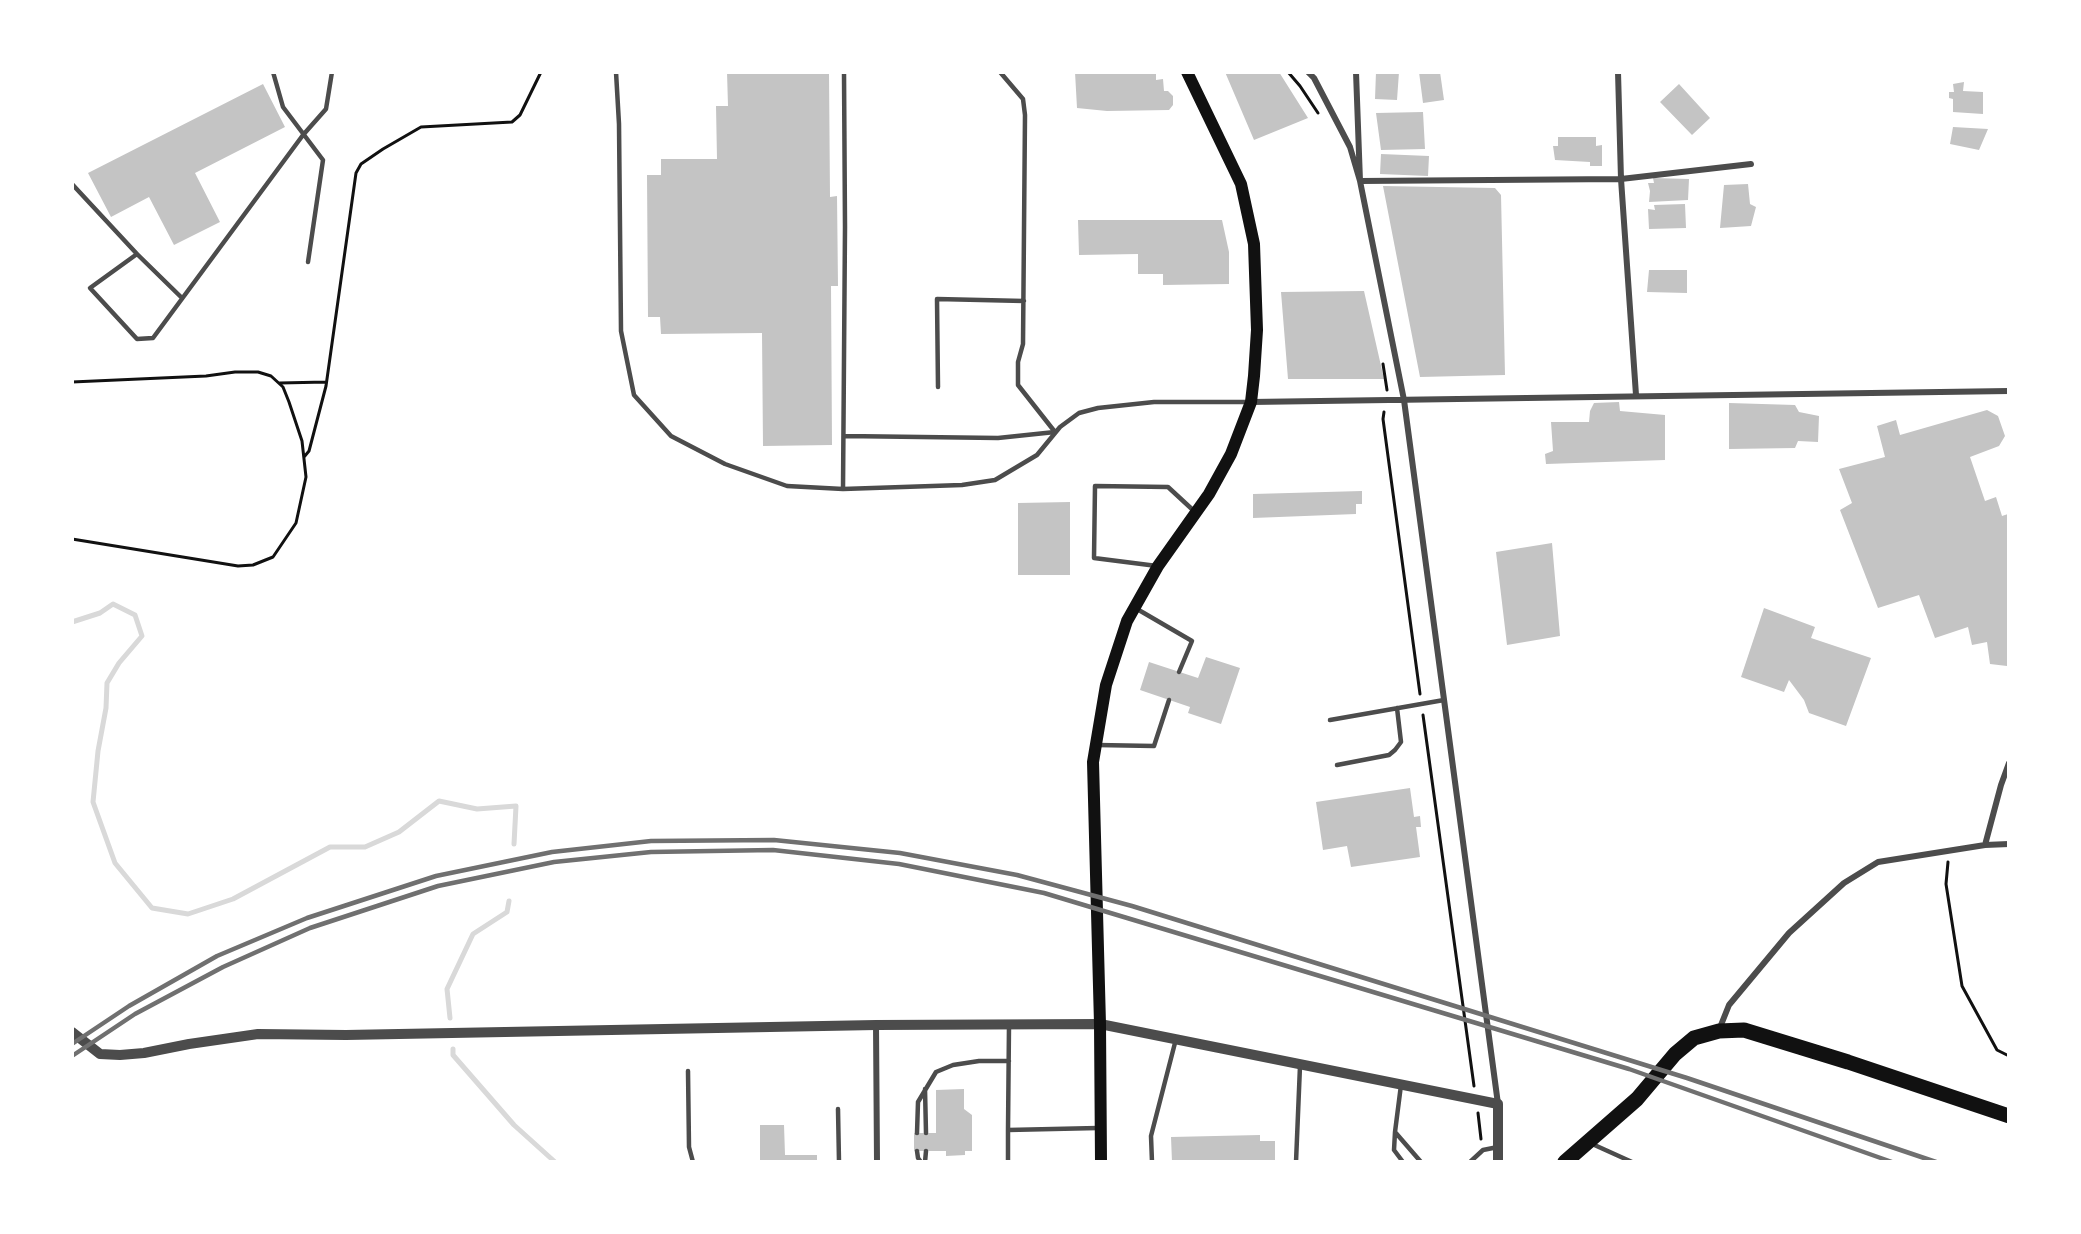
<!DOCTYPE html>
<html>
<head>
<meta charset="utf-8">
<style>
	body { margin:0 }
	#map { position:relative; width:2081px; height:1234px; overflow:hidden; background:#fff; font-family:"Public Sans",sans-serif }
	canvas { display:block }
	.frame { position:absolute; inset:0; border:74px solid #fff; pointer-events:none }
</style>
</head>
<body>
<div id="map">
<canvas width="2081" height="1234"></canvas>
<div class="frame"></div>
</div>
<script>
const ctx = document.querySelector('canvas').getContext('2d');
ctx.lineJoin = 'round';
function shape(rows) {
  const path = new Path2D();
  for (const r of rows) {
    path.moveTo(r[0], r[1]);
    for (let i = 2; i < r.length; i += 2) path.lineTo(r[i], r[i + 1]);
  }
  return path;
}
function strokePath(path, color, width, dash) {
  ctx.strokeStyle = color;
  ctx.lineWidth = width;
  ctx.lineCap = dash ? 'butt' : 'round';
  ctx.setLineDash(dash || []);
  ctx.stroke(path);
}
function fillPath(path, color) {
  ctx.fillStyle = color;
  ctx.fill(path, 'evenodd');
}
strokePath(shape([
	[72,622,100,613,113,604,135,615,142,636,119,663,107,683,106,708,98,751,93,802,115,863,152,908,188,914,233,899,330,847,365,847,399,832,439,801,477,809,516,806,514,844],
	[450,1018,447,989,473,934,507,912,509,901],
	[453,1049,453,1055,514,1125,555,1162]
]), '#d9d9d9', 5);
fillPath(shape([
	[727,72,829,72,830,197,837,196,838,286,831,286,832,445,763,446,762,333,661,334,660,317,648,317,647,175,661,175,661,159,717,159,716,106,728,106],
	[1075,72,1156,72,1156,80,1163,79,1164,91,1168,91,1173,96,1173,105,1169,110,1107,111,1077,108],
	[1225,72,1279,72,1308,118,1254,140],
	[1376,72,1399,72,1397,100,1375,99],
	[1419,72,1440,72,1444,100,1423,103],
	[1964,82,1963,91,1983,92,1983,114,1953,112,1953,99,1949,98,1949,92,1954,92,1953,84],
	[263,84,285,127,195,173,220,222,174,245,149,197,111,217,88,173],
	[1679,84,1710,118,1692,135,1660,102],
	[1423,112,1425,149,1381,150,1376,113],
	[1953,127,1988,129,1979,150,1950,144],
	[1558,137,1596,137,1596,146,1602,145,1602,166,1590,166,1590,162,1555,160,1553,146,1558,146],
	[1381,154,1429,156,1428,176,1380,174],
	[1653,178,1689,179,1688,200,1649,202,1650,191,1648,183,1654,183],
	[1748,184,1750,204,1756,207,1751,226,1720,228,1724,185],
	[1383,186,1495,188,1501,195,1505,375,1420,377],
	[1685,204,1686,228,1649,229,1648,209,1655,210,1654,205],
	[1078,220,1222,220,1229,252,1229,284,1163,285,1163,274,1138,274,1138,254,1079,255],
	[1649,270,1687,270,1687,293,1647,292],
	[1364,291,1384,379,1288,379,1281,292],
	[1619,402,1620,411,1665,415,1665,460,1546,464,1545,454,1553,451,1551,422,1589,422,1590,411,1594,403],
	[1729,403,1795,405,1799,412,1819,416,1818,442,1798,441,1795,448,1729,449],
	[1987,410,1998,416,2005,436,1999,446,1970,457,1985,501,1996,497,2002,516,2008,514,2009,516,2009,648,2007,666,1990,664,1987,642,1972,645,1968,627,1935,638,1919,595,1878,608,1840,510,1852,503,1839,469,1885,457,1877,426,1896,420,1900,435],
	[1362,491,1362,504,1356,504,1356,514,1253,518,1253,494],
	[1070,502,1070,575,1018,575,1018,503],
	[1552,543,1560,636,1507,645,1496,552],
	[1764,608,1815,627,1811,638,1871,658,1846,726,1809,713,1804,700,1789,680,1784,692,1741,677],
	[1206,657,1240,668,1221,724,1188,713,1190,707,1140,690,1149,662,1198,678],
	[1410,788,1414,817,1420,816,1421,827,1416,827,1420,857,1351,867,1347,846,1323,850,1316,802],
	[964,1089,964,1109,972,1115,972,1151,965,1151,965,1155,946,1156,946,1151,914,1151,914,1133,936,1133,936,1090],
	[760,1125,784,1125,785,1155,817,1155,817,1162,760,1162],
	[1260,1135,1260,1141,1275,1141,1275,1162,1172,1162,1171,1137]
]), '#c4c4c4');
strokePath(shape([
	[1288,72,1300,86,1318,113],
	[1383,364,1387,390],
	[72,382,206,376,235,372,258,372,271,376,283,387,289,402,302,441,306,477,296,523,273,557,253,565,238,566,72,539],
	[280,383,326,382],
	[1384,412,1383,419,1420,694],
	[304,457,309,451,326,386,356,173,361,164,383,149,421,127,512,122,520,115,541,72],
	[1423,715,1474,1086],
	[1948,862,1946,884,1962,986,1997,1050,2009,1056],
	[1478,1113,1481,1139]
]), '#111', 3);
strokePath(shape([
	[273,72,283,107,323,160,308,262],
	[616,72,619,124,621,331,634,395,671,436,725,464,787,486,843,489,962,485,995,480,1037,455,1060,427,1079,413,1098,408,1154,402,1248,402],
	[1000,72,1023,99,1025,115,1023,344,1018,362,1018,385,1055,432],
	[72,184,137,254,90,288,137,339,153,338,303,135,326,109,332,72],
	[137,254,182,298],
	[938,387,937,299,1024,301],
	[844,436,998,438,1055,432],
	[843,489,845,227,844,72],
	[1157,566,1094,558,1095,486,1168,487,1194,511],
	[1137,609,1192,641,1179,672],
	[1330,720,1444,700],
	[1097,745,1154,746,1169,700],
	[1337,765,1389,755,1395,750,1401,742,1397,708],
	[688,1071,689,1147,693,1162],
	[1401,1085,1395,1132,1421,1162],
	[925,1089,926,1133],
	[838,1109,839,1162],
	[1008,1130,1009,1025],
	[1395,1132,1394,1150,1403,1162],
	[917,1133,918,1102,936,1072,953,1065,979,1061,1009,1061],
	[1590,1143,1632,1162],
	[917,1151,918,1158,921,1162],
	[925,1162,926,1151],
	[1008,1162,1008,1130,1098,1128],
	[1152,1162,1151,1136,1176,1039],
	[1296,1162,1300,1066],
	[1470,1162,1483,1150,1498,1147]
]), '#4c4c4c', 4.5);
strokePath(shape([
	[1308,72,1314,78,1350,147,1360,181,1404,400,1498,1104],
	[1356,72,1360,181,1621,179,1751,164],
	[1618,72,1621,179,1636,395],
	[1251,402,2009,391],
	[1985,845,2001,785,2009,763],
	[876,1025,877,1162],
	[1719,1030,1729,1005,1789,933,1844,883,1878,862,1985,845,2009,844]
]), '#4c4c4c', 6);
strokePath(shape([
	[72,1032,100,1054,120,1055,144,1053,189,1044,258,1034,346,1035,876,1025,1100,1024,1498,1104,1498,1162]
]), '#4c4c4c', 10);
strokePath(shape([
	[1101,1162,1100,1024,1093,762,1106,685,1127,621,1158,566,1209,494,1231,454,1251,402,1254,376,1257,330,1254,244,1241,184,1187,72]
]), '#111', 12);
strokePath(shape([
	[1565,1162,1637,1099,1675,1054,1694,1038,1719,1031,1744,1030,1848,1062,2009,1116]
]), '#111', 15);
strokePath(shape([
	[72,1044,129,1006,217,956,307,918,436,876,552,852,651,841,774,840,900,853,1017,875,1132,906,1687,1078,1936,1162],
	[72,1056,135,1014,223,967,310,928,438,886,554,862,651,852,773,850,899,864,1044,893,1629,1069,1892,1162]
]), '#707070', 4.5);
</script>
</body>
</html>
